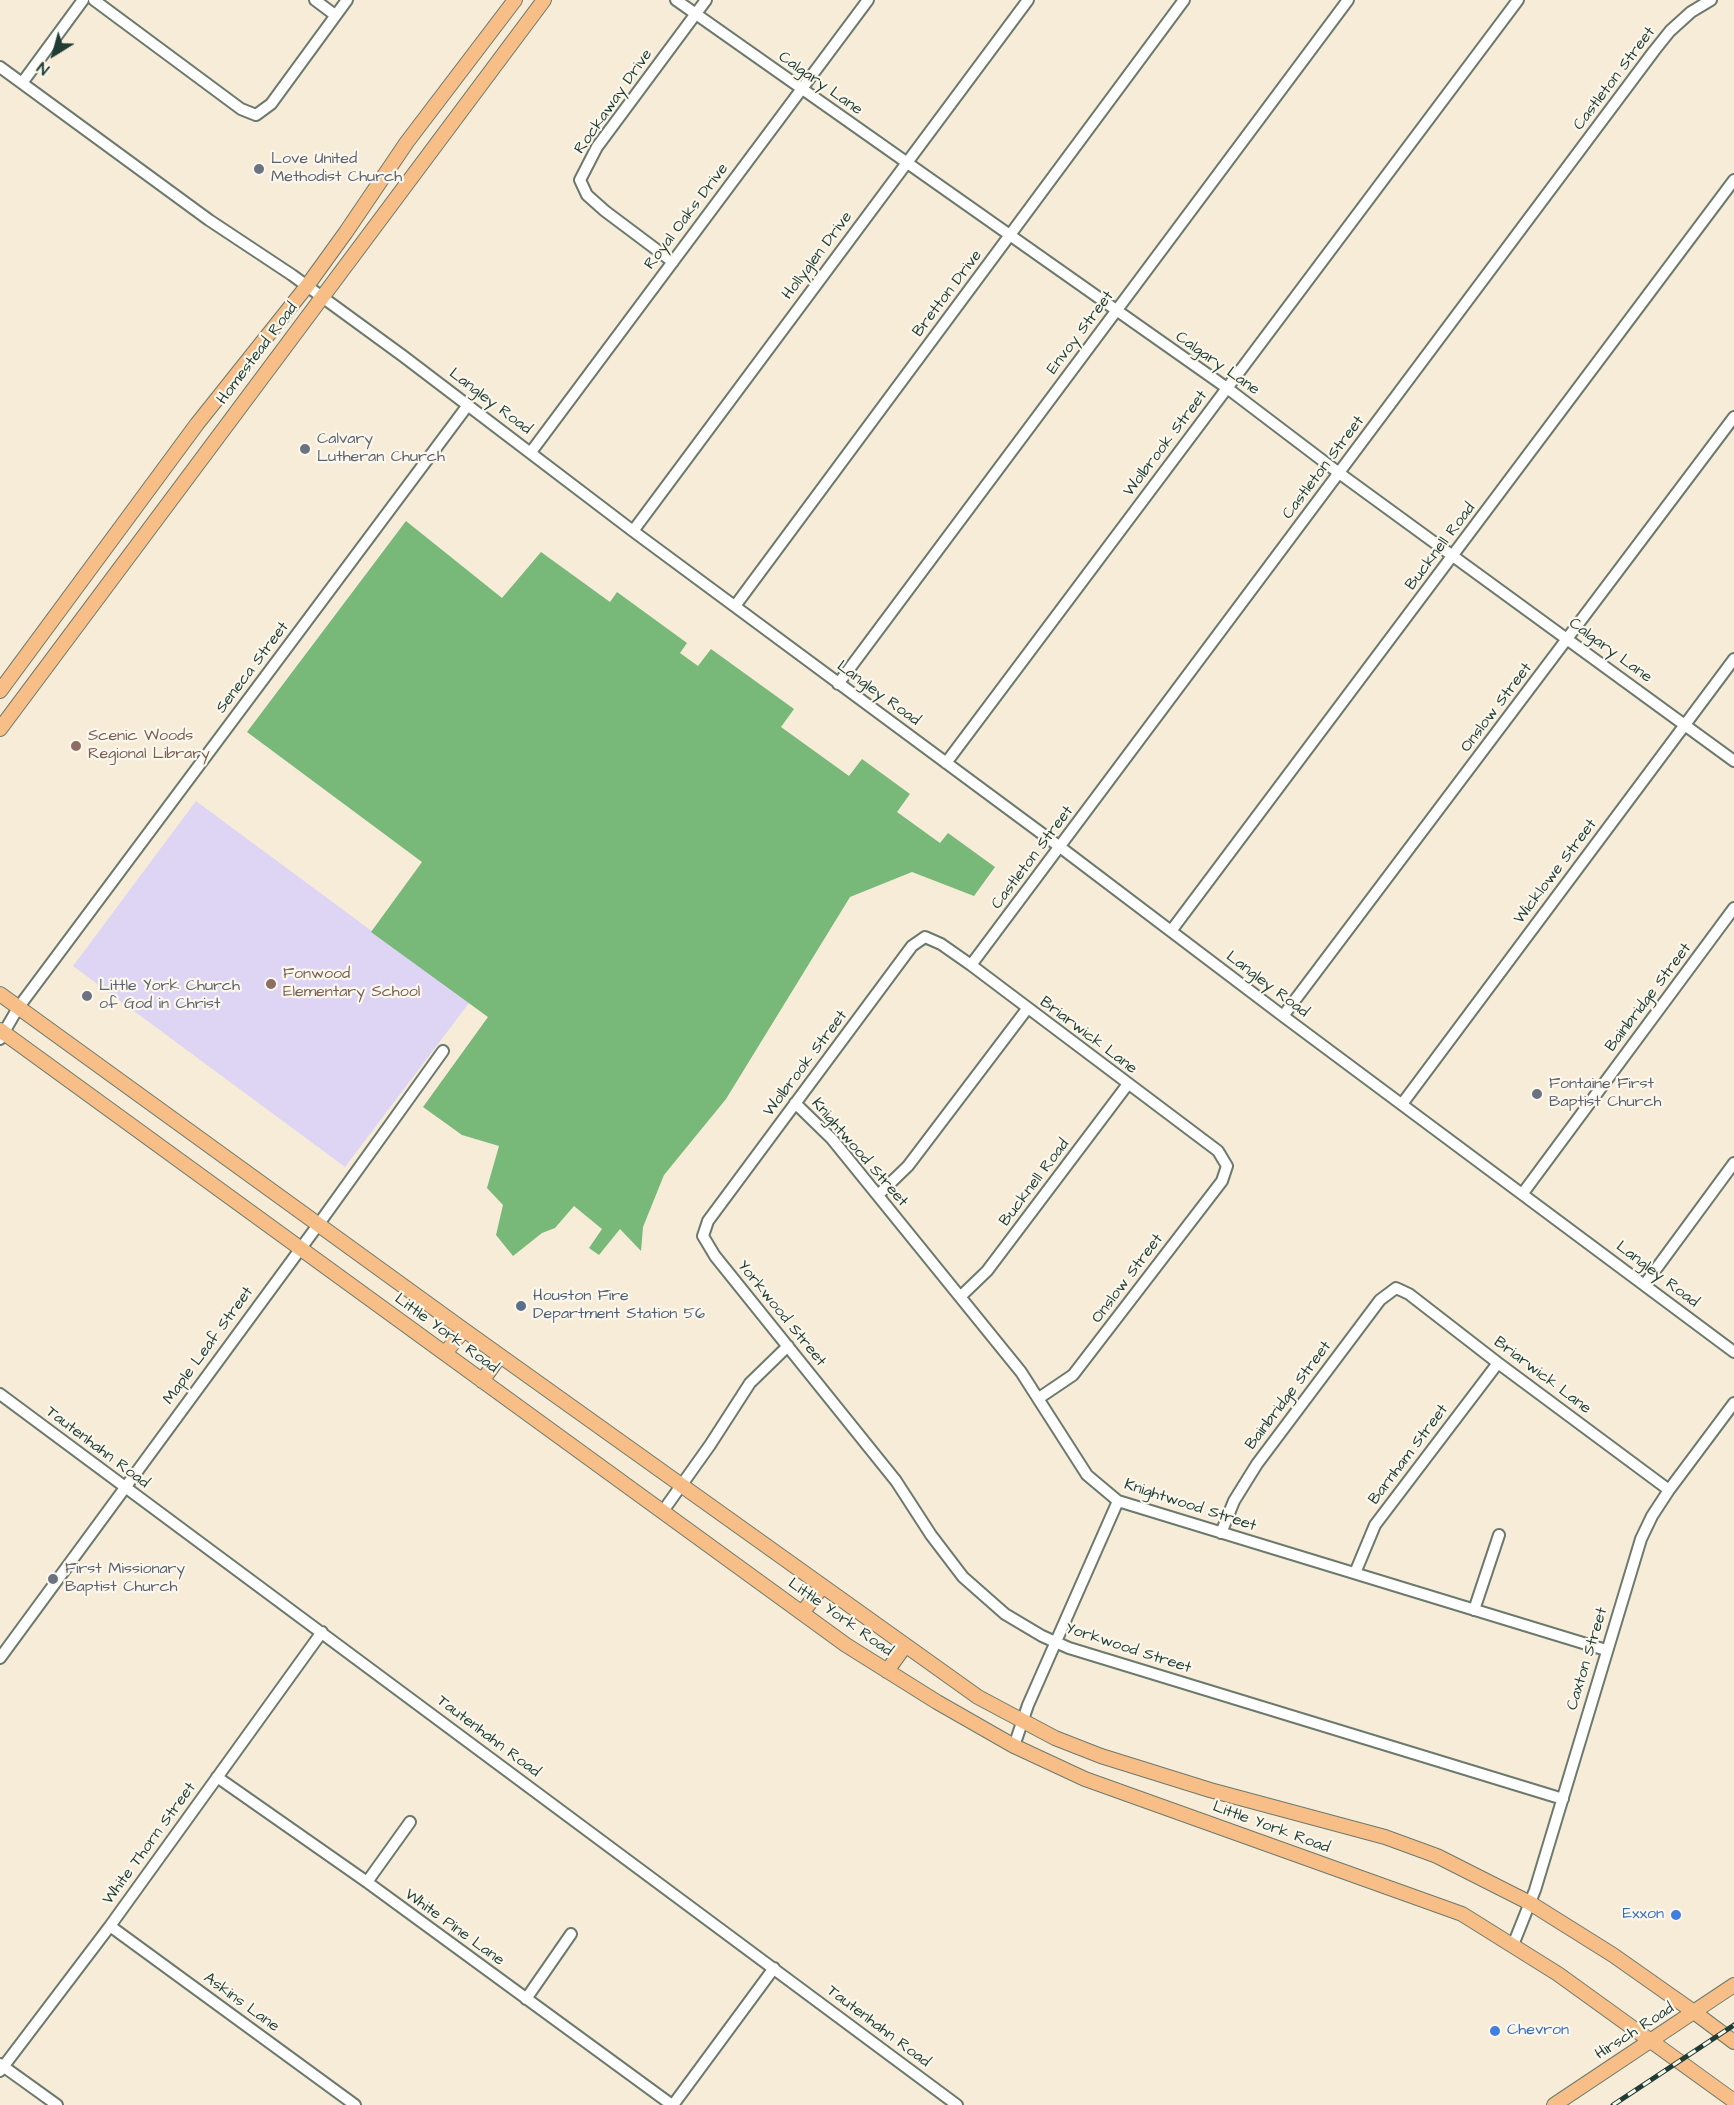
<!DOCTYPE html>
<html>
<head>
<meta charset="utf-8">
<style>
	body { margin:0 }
	#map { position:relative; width:1734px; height:2105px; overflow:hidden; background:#f7ecd8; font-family:"Architects Daughter",sans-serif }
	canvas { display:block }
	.north { position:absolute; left:24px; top:24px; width:60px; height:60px; -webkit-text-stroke:4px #fbf7ec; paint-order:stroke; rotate:217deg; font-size:16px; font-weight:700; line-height:24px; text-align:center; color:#1f3d34 }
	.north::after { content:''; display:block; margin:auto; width:21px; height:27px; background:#1f3d34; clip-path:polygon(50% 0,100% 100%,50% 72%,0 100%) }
</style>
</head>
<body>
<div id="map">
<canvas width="1734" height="2105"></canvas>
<div class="north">N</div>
</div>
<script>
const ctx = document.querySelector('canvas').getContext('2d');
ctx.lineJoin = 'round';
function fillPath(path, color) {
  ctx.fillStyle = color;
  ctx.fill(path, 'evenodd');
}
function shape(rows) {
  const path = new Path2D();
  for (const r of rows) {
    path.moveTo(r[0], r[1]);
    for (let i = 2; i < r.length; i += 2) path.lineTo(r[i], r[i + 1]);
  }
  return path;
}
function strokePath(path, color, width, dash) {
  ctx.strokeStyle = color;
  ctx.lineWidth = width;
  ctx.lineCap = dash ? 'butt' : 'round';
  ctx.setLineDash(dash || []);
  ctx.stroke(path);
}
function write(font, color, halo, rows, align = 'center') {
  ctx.font = font + ' "Architects Daughter",sans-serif';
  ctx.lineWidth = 4.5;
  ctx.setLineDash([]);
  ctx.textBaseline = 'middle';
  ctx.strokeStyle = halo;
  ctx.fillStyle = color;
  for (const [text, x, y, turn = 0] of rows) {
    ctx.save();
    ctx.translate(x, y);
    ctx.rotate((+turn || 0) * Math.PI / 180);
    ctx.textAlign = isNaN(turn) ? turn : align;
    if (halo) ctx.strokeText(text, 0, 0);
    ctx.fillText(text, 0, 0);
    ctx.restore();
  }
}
fillPath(shape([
	[196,801,469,1003,345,1167,73,966]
]), '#ded5f5');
fillPath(shape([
	[406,521,502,598,541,552,610,602,617,592,687,643,680,653,698,666,711,649,794,709,781,727,849,776,862,759,910,794,897,812,940,843,948,833,995,867,974,896,912,872,850,897,726,1099,664,1175,643,1227,641,1251,620,1229,599,1255,589,1248,602,1229,574,1206,555,1228,542,1233,513,1256,496,1235,503,1205,487,1188,499,1146,462,1135,423,1107,488,1017,371,932,422,862,247,732]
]), '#78b879');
const minor = shape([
	[94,0,241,109,256,115,271,104,347,0],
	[315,0,335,15],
	[676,0,1227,388,1339,473,1734,761],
	[0,67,209,220,292,275,403,356,633,531,1060,847,1283,1016,1734,1352],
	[22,83,83,0],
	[673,262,605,211,587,195,580,180,597,147,706,0],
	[531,452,868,0],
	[633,531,1028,0],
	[735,606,1184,0],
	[838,684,1348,0],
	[946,763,1518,0],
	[1171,931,1734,180],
	[971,965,1654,51,1670,31,1691,12,1711,0],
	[1283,1016,1734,417],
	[0,1039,18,1008,468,405],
	[795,1103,832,1139,1021,1372,1087,1475,1118,1501,1606,1650],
	[1402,1104,1734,659],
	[1523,1193,1734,908],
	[878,1195,908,1166,1027,1009],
	[1645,1284,1734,1163],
	[960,1297,987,1271,1128,1084],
	[0,1394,957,2105],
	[1039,1398,1073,1375,1222,1181,1227,1166,1218,1151,971,965,941,944,925,937,912,946,708,1221,703,1236,715,1256,896,1481,931,1535,963,1577,1005,1614,1042,1636,1069,1648,1563,1799],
	[663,1511,710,1445,750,1383,788,1346],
	[1221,1533,1234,1501,1257,1464,1380,1300,1396,1288,1409,1294,1498,1363,1669,1490],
	[1355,1573,1375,1525,1498,1363],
	[1474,1610,1499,1535],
	[0,1658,318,1225,443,1051],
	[1014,1746,1028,1705,1118,1501],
	[217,1777,367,1882,672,2105],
	[367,1882,410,1822],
	[110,1926,355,2105],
	[1513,1945,1535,1890,1641,1539,1652,1516,1669,1490,1734,1403],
	[526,1999,571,1934],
	[0,2064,57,2105],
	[0,2071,110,1926,322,1632],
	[673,2105,774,1968]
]);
const major = shape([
	[0,691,197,424,307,286,346,232,407,142,515,0],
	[0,729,544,0],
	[0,994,464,1330,978,1697,1055,1738,1101,1756,1210,1790,1385,1837,1437,1856,1530,1903,1613,1955,1694,2012,1734,2042],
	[0,1030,846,1645,937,1702,1014,1746,1085,1779,1462,1914,1558,1974,1734,2101],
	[445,1353,464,1330],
	[482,1381,500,1356],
	[802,1613,822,1587],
	[887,1671,905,1646],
	[1554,2105,1734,1985]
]);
strokePath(minor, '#6b7a6d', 14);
strokePath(major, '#6b7a6d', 16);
strokePath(minor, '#fff', 10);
strokePath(major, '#f7be87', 14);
const rail = shape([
	[1613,2105,1734,2025]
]);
strokePath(rail, '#1f3d34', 5);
strokePath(rail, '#fbf7ec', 3, [9]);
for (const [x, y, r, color] of [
	[259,169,6,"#6b7280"],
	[305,449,6,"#6b7280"],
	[76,746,6,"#8d6e63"],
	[271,984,6,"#8d6e63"],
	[87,996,6,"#6b7280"],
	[1537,1094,6,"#6b7280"],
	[521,1306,6,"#5c6f8a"],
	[53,1579,6,"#6b7280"],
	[1676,1915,6,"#3f7fe0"],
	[1495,2031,6,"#3f7fe0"]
]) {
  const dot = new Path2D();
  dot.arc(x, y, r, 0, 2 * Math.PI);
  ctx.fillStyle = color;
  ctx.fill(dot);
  strokePath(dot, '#fbf7ec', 2);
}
write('16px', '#1f3d34', '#fbf7ec', [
	["Castleton Street",1615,79,-53],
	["Calgary Lane",820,84,35],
	["Rockaway Drive",614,102,-55],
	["Royal Oaks Drive",687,217,-53],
	["Hollyglen Drive",818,256,-53],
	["Bretton Drive",948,294,-53],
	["Envoy Street",1081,333,-53],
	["Homestead Road",258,354,-53],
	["Calgary Lane",1217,364,35],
	["Langley Road",490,402,37],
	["Wolbrook Street",1166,444,-53],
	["Castleton Street",1324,468,-53],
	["Bucknell Road",1441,547,-53],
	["Calgary Lane",1610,651,36],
	["Seneca Street",253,668,-53],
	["Langley Road",878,694,36],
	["Onslow Street",1497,708,-53],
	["Castleton Street",1033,858,-53],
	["Wicklowe Street",1556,872,-53],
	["Langley Road",1267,985,37],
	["Bainbridge Street",1649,998,-53],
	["Briarwick Lane",1088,1036,37],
	["Wolbrook Street",806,1064,-53],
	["Knightwood Street",859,1153,49],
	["Bucknell Road",1035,1183,-53],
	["Langley Road",1657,1275,37],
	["Onslow Street",1128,1279,-53],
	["Yorkwood Street",781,1314,51],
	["Little York Road",446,1334,36],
	["Maple Leaf Street",209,1346,-54],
	["Briarwick Lane",1542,1376,37],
	["Bainbridge Street",1289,1396,-53],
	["Tautenhahn Road",97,1448,37],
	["Barnham Street",1409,1455,-53],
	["Knightwood Street",1190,1506,18],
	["Little York Road",840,1618,35],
	["Yorkwood Street",1128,1649,18],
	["Caxton Street",1588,1659,-73],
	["Tautenhahn Road",488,1737,37],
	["Little York Road",1271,1828,20],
	["White Thorn Street",150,1844,-54],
	["White Pine Lane",454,1928,36],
	["Askins Lane",241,2003,36],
	["Tautenhahn Road",878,2027,37],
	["Hirsch Road",1635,2032,-33]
]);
write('16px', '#5b616d', '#fbf7ec', [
	["Love United",271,160],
	["Methodist Church",271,178],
	["Calvary",317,440],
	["Lutheran Church",317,458],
	["Little York Church",99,987],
	["of God in Christ",99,1005],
	["Fontaine First",1549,1085],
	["Baptist Church",1549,1103],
	["First Missionary",65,1570],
	["Baptist Church",65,1588]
], 'left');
write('16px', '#785e54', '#fbf7ec', [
	["Scenic Woods",88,737],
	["Regional Library",88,755],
	["Fonwood",283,975],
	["Elementary School",283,993]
], 'left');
write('16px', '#4e5e75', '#fbf7ec', [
	["Houston Fire",533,1297],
	["Department Station 56",533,1315]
], 'left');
write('16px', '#366cbe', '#fbf7ec', [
	["Exxon",1664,1915],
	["Chevron",1507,2031,"left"]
], 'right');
</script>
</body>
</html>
